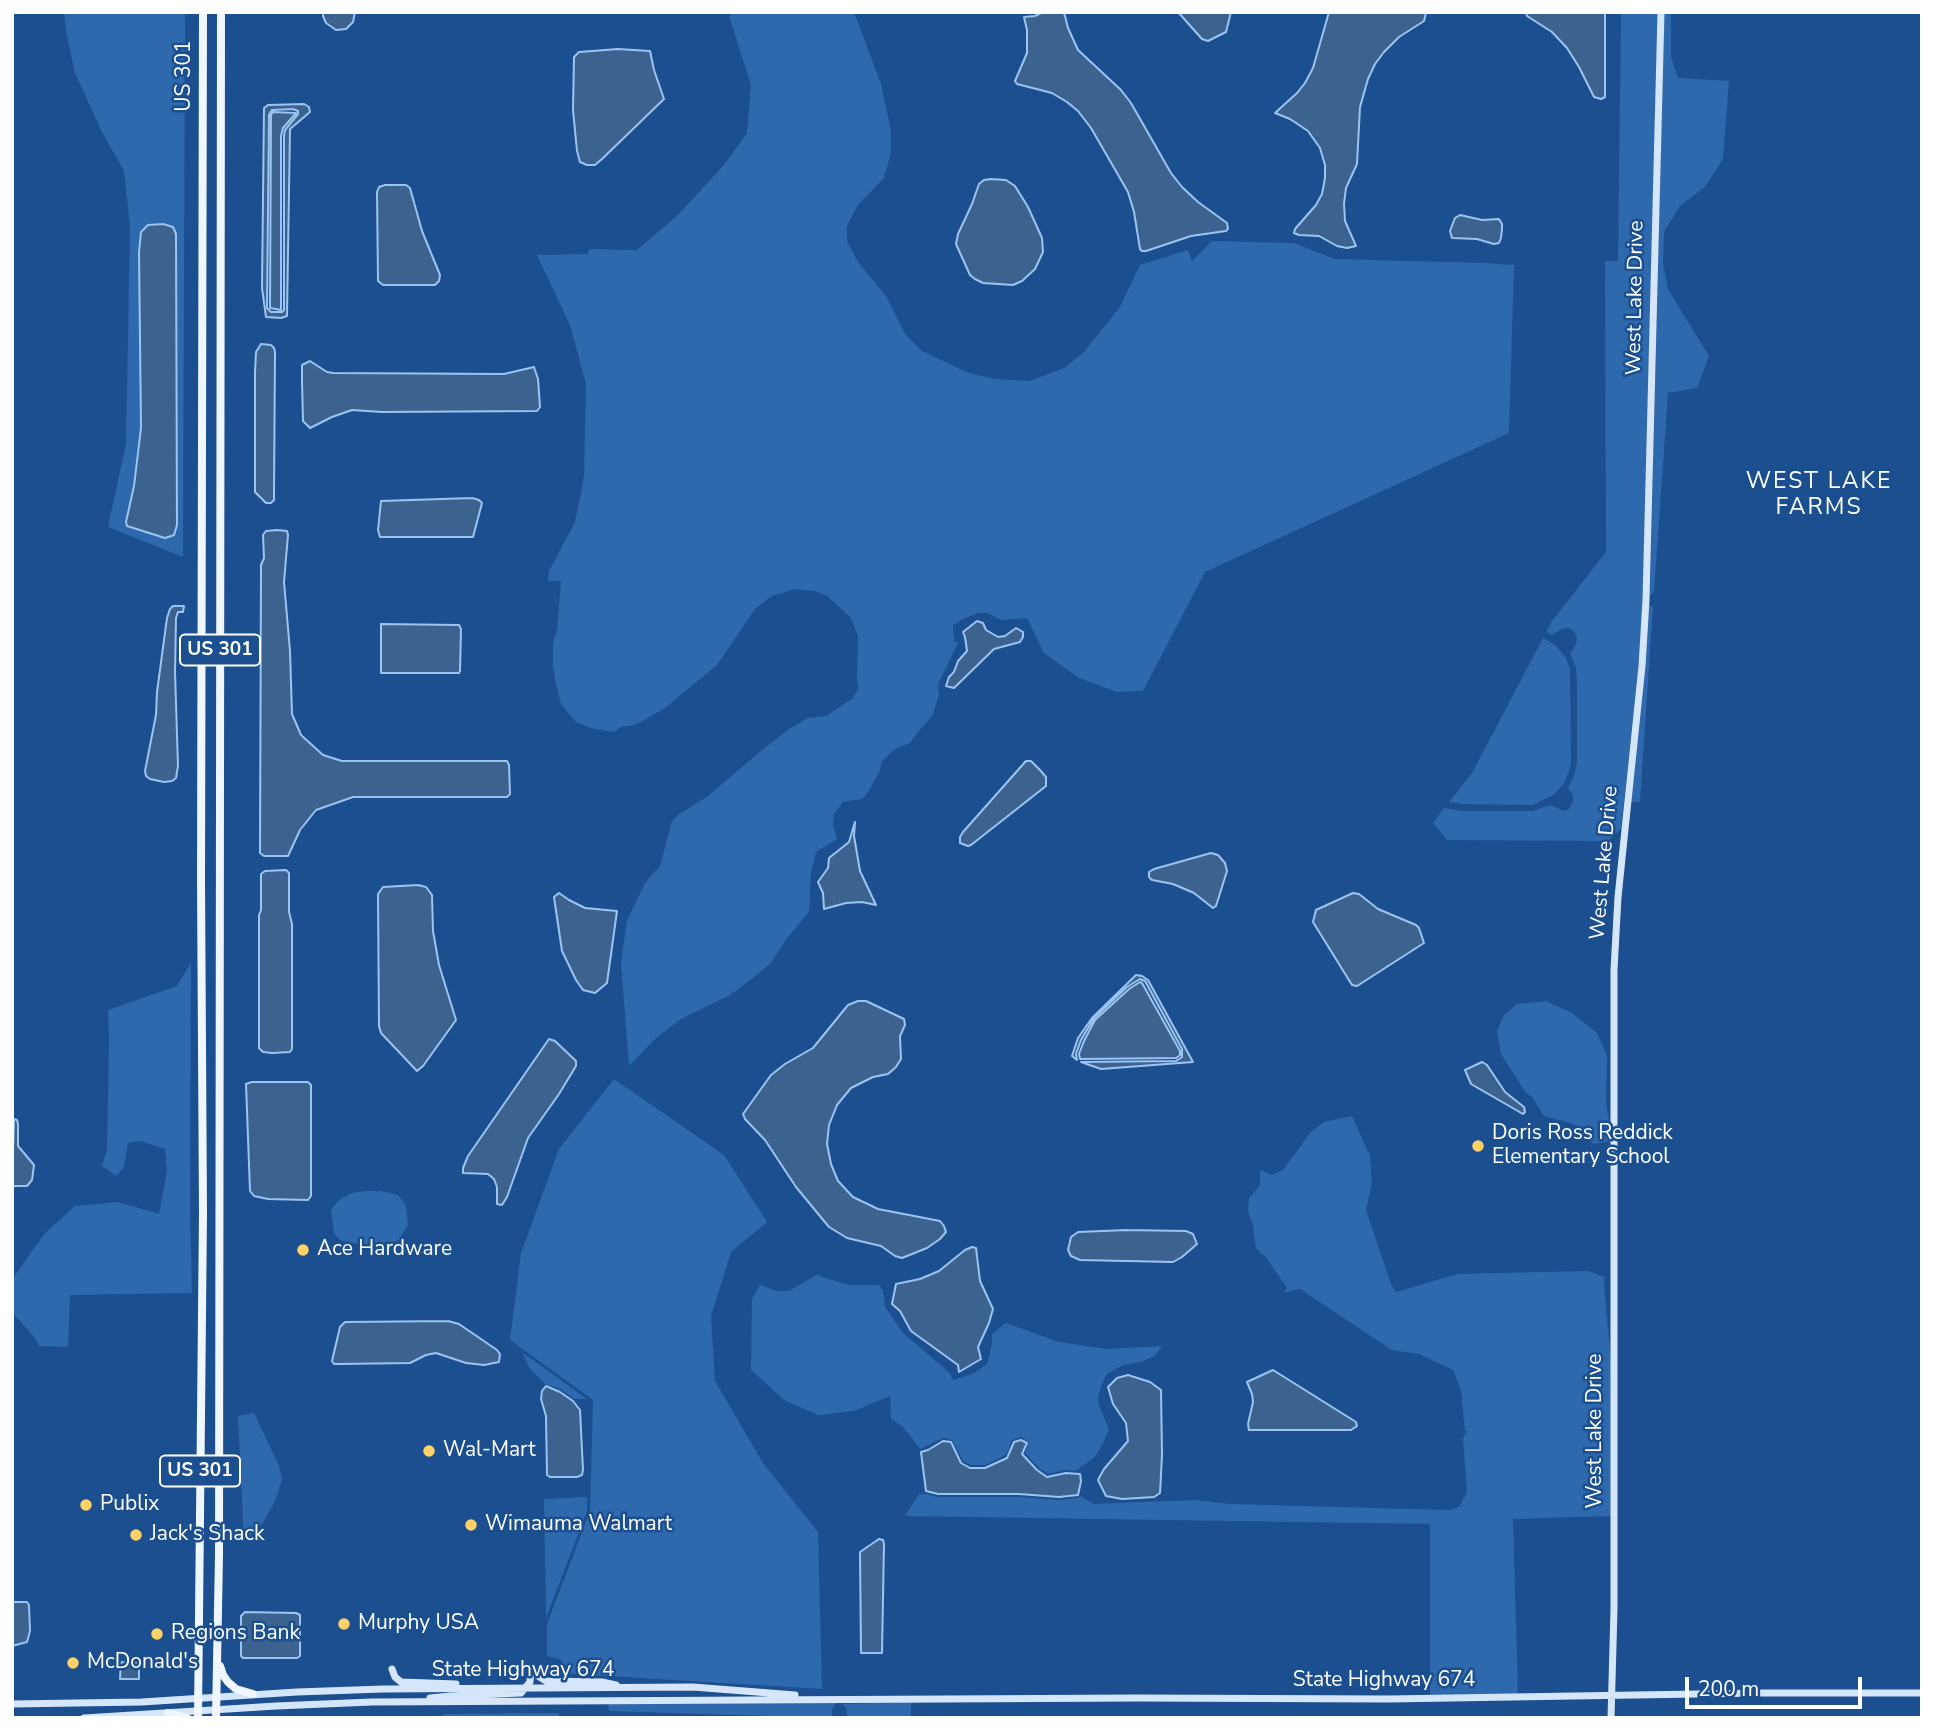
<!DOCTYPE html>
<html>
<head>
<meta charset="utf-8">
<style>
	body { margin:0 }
	#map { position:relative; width:1934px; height:1730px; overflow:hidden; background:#1b4f8f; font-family:"Nunito Sans",sans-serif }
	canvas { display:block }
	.frame { position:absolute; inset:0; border:14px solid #fff; pointer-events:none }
	.scale { position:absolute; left:1685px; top:1677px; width:177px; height:32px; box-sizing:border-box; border:4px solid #fff; border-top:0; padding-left:9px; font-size:21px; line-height:24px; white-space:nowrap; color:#fff; -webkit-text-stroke:5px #1b4f8f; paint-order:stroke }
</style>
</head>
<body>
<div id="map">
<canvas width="1934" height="1730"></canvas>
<div class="frame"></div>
<div class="scale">200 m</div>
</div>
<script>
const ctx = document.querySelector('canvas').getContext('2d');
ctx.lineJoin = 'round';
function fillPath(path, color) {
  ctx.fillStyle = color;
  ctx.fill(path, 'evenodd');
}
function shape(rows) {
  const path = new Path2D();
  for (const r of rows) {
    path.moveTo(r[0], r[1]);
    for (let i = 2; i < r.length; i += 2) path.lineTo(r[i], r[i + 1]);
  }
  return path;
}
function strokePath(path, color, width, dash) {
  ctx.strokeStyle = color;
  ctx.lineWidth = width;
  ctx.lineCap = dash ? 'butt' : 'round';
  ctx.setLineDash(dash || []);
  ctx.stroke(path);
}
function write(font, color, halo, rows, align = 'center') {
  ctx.font = font + ' "Nunito Sans",sans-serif';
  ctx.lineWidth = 5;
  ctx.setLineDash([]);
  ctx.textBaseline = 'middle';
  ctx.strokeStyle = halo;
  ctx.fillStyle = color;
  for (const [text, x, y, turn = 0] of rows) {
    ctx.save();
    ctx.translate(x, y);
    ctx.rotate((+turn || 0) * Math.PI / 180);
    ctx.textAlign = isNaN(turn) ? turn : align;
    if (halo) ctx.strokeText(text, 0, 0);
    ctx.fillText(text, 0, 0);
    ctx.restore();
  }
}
fillPath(shape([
	[64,12,185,12,183,557,108,527,126,444,130,226,124,171,102,132,75,73,66,31],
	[731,12,854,12,881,84,891,131,891,153,884,178,858,205,851,218,847,226,847,241,858,262,886,296,905,334,922,351,969,373,995,379,1030,381,1064,368,1083,353,1120,307,1140,265,1188,250,1192,261,1212,241,1294,243,1335,259,1485,263,1514,265,1509,433,1205,572,1143,691,1117,692,1079,678,1044,653,1027,618,1001,620,987,613,978,613,963,619,953,625,954,642,957,641,958,643,938,684,939,695,932,716,918,732,910,743,895,749,882,761,880,770,869,791,862,799,843,802,834,814,833,825,837,839,816,852,811,873,809,912,788,937,770,964,753,978,730,995,681,1019,655,1039,629,1066,621,963,627,920,645,883,660,866,672,821,678,815,708,796,761,751,789,729,808,718,826,716,853,698,858,689,857,679,858,636,851,618,827,596,815,591,795,589,772,596,755,609,717,665,665,708,635,725,621,727,614,732,594,729,576,722,561,704,556,684,553,666,553,643,557,630,561,581,548,581,549,571,575,522,584,477,586,384,570,325,537,255,588,254,589,249,637,250,677,216,724,165,747,133,751,85,729,16,731,16],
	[1621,12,1658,12,1643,598,1639,663,1621,829,1608,841,1447,840,1433,823,1444,808,1462,811,1533,811,1550,805,1564,811,1569,809,1573,802,1573,796,1568,788,1574,775,1577,763,1577,684,1576,668,1570,654,1576,644,1577,638,1574,631,1568,628,1561,629,1552,635,1546,632,1552,621,1606,552,1605,261,1618,261],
	[1664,12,1671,12,1671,57,1678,78,1729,81,1723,159,1705,187,1680,206,1664,232,1663,264,1668,289,1709,356,1697,388,1668,393,1654,592,1650,595],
	[1649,605,1653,607,1640,802,1630,802],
	[1543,638,1555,645,1566,658,1570,669,1571,762,1569,772,1563,785,1553,795,1533,805,1462,804,1449,802,1472,773],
	[191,962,190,1209,192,1293,70,1295,68,1347,39,1346,35,1338,12,1312,12,1295,13,1278,45,1233,75,1206,118,1202,159,1214,167,1171,165,1149,141,1141,128,1143,124,1167,116,1176,102,1166,107,1150,109,1039,108,1010,177,986],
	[1546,1001,1572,1013,1597,1033,1607,1056,1606,1103,1612,1141,1593,1144,1574,1124,1544,1116,1532,1097,1526,1093,1501,1054,1497,1032,1503,1016,1517,1004],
	[614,1079,724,1155,767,1222,731,1252,711,1316,715,1381,763,1463,818,1532,822,1689,558,1673,562,1660,547,1656,547,1624,590,1511,593,1400,510,1340,521,1253,559,1149],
	[1352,1116,1370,1156,1372,1183,1366,1210,1391,1284,1396,1292,1457,1274,1588,1271,1605,1277,1604,1284,1611,1364,1611,1516,1513,1519,1518,1694,1430,1695,1430,1524,905,1516,919,1494,926,1494,938,1497,1019,1497,1059,1500,1078,1498,1080,1496,1094,1504,1194,1500,1231,1504,1448,1510,1459,1507,1467,1492,1463,1439,1467,1430,1465,1431,1461,1390,1453,1370,1419,1354,1392,1350,1300,1289,1284,1293,1287,1288,1265,1256,1260,1253,1258,1249,1256,1249,1253,1226,1248,1210,1249,1198,1260,1185,1260,1170,1272,1175,1283,1170,1310,1133,1324,1122],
	[366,1191,380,1191,398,1195,406,1205,408,1225,399,1240,385,1246,369,1246,342,1241,334,1234,331,1210,340,1199,352,1193],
	[818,1274,822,1277,849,1285,879,1285,883,1291,885,1307,903,1333,950,1373,953,1380,974,1373,987,1364,992,1344,992,1334,1006,1323,1059,1342,1106,1349,1162,1346,1155,1356,1140,1362,1123,1365,1107,1374,1102,1384,1098,1397,1099,1405,1109,1430,1101,1447,1094,1458,1075,1471,1065,1470,1048,1474,1039,1468,1025,1453,1029,1442,1021,1437,1012,1440,1006,1455,985,1465,971,1465,963,1461,952,1440,943,1438,920,1449,903,1427,891,1419,890,1396,854,1411,818,1415,784,1400,751,1370,752,1299,760,1285,777,1291,789,1291],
	[522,1352,587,1399,574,1399,561,1389,545,1384,530,1369],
	[254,1413,279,1466,282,1479,276,1499,263,1523,244,1542,238,1416],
	[587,1497,587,1511,546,1618,544,1499],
	[911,1702,911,1718,847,1718,847,1709,842,1704],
	[836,1703,832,1709,832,1718,609,1711,608,1704],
	[559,1713,558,1718,443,1718,443,1714]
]), '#2e69ad');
const water = shape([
	[323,12,355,12,353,22,346,29,336,30,326,23,323,16,323,12],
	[1043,12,1064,12,1068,28,1078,50,1121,90,1131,103,1171,173,1182,187,1198,202,1227,223,1228,229,1226,231,1191,236,1146,251,1142,251,1140,249,1134,212,1128,192,1091,128,1078,111,1067,102,1052,93,1017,84,1015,81,1027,53,1027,30,1024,17,1035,16,1043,12],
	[1178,12,1231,12,1226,32,1208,41,1202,39,1178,12],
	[1329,12,1426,13,1424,21,1399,37,1384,52,1375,64,1368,79,1360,107,1357,164,1346,188,1344,204,1345,221,1356,246,1347,248,1337,246,1319,236,1299,235,1294,233,1295,229,1316,205,1322,194,1325,178,1325,165,1320,148,1308,131,1290,119,1275,113,1297,93,1305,83,1313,68,1329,12],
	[1526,12,1605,12,1605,97,1601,99,1594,97,1579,67,1567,48,1552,32,1527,16,1526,12],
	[618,49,650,51,654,70,664,99,602,159,595,165,587,165,580,162,577,151,573,110,574,57,579,52,618,49],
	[304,104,309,107,310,112,290,129,287,316,281,318,266,317,262,288,264,108,268,105,304,104],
	[293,109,298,111,298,114,285,130,284,136,284,310,282,312,271,312,267,308,269,115,272,110,293,109],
	[273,112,296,113,283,128,281,136,281,310,270,308,271,115,273,112],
	[991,179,1006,180,1015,186,1028,207,1042,238,1043,252,1035,269,1022,281,1013,285,983,283,975,279,970,275,956,244,958,234,972,204,979,184,984,180,991,179],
	[385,185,406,185,410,188,422,231,440,275,439,281,435,285,383,285,378,281,377,192,379,187,385,185],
	[1460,215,1482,220,1499,219,1502,224,1502,229,1501,238,1499,243,1494,244,1477,239,1452,238,1450,231,1455,218,1460,215],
	[163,224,173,227,176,234,177,525,174,535,165,538,127,526,126,522,134,486,141,428,139,252,141,232,148,225,163,224],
	[261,344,271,345,274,348,275,352,274,495,274,500,271,503,266,503,255,492,255,372,256,352,261,344],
	[310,361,327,372,333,373,504,374,534,367,538,379,540,407,537,411,382,412,352,410,332,417,310,428,303,421,302,381,302,365,310,361],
	[472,498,479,500,482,503,473,537,380,537,378,530,381,501,472,498],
	[277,530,287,531,288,535,284,582,290,651,292,714,301,735,323,755,342,761,507,761,509,765,510,794,507,797,353,797,316,810,300,830,288,856,264,856,260,853,261,565,264,558,263,535,266,531,277,530],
	[173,606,184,606,183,612,178,612,176,618,175,672,178,766,176,778,172,781,164,782,150,779,146,776,145,771,156,715,157,692,167,618,170,609,173,606],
	[977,621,983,623,986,630,998,637,1005,636,1016,628,1023,632,1023,637,1020,642,994,649,954,688,946,686,949,677,954,672,958,661,967,651,965,637,963,632,977,621],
	[381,624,459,625,461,629,460,671,459,673,381,673,381,624],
	[1026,761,1031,761,1040,770,1046,777,1046,786,971,845,968,846,960,843,960,837,963,832,1026,761],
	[855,822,854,836,860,871,876,905,862,902,846,903,824,909,823,893,818,882,828,868,829,858,849,842,855,822],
	[1211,853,1218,855,1225,863,1227,871,1216,906,1213,908,1194,893,1173,884,1152,880,1149,877,1149,872,1154,869,1211,853],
	[286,870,289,873,289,912,292,924,292,1049,290,1052,272,1053,263,1052,259,1048,259,915,261,910,261,874,265,871,286,870],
	[418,885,426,887,432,895,433,931,439,965,456,1020,423,1066,417,1071,381,1033,379,1026,378,894,383,887,418,885],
	[559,893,569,900,585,908,617,911,607,983,595,993,583,990,576,980,562,951,554,897,559,893],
	[1353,893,1359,894,1378,909,1416,925,1419,928,1424,943,1357,986,1352,985,1313,922,1316,910,1353,893],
	[1136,975,1142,976,1148,980,1193,1062,1101,1069,1081,1062,1176,1061,1182,1057,1182,1049,1145,981,1140,979,1127,987,1094,1018,1081,1040,1076,1054,1077,1060,1072,1056,1078,1038,1092,1018,1136,975],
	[1140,982,1142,983,1180,1051,1180,1055,1176,1058,1080,1059,1079,1054,1084,1041,1095,1020,1129,989,1140,982],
	[858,1001,866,1001,904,1019,905,1025,900,1036,901,1059,896,1067,888,1074,873,1077,851,1088,837,1105,829,1125,827,1144,831,1164,838,1181,853,1197,878,1209,940,1221,944,1226,946,1232,940,1239,927,1248,902,1258,895,1256,881,1246,847,1238,829,1227,796,1187,765,1140,745,1119,743,1114,771,1075,785,1064,813,1048,848,1005,858,1001],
	[549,1039,555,1041,576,1061,576,1066,559,1094,528,1138,507,1197,502,1205,497,1204,497,1187,494,1179,488,1174,463,1173,463,1168,468,1156,549,1039],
	[1482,1062,1487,1065,1505,1092,1524,1107,1525,1112,1523,1114,1471,1084,1465,1070,1482,1062],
	[252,1082,308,1082,311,1085,311,1196,308,1200,268,1199,254,1196,250,1191,246,1084,252,1082],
	[14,1119,17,1120,18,1124,18,1146,34,1165,32,1180,27,1186,12,1186,14,1119],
	[1127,1230,1186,1231,1193,1234,1197,1244,1182,1257,1173,1262,1080,1260,1071,1256,1068,1250,1071,1237,1078,1232,1127,1230],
	[972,1247,976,1248,980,1281,993,1309,989,1323,978,1347,981,1359,959,1372,958,1365,911,1331,900,1311,892,1304,896,1284,920,1279,939,1271,965,1250,972,1247],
	[448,1321,459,1324,497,1350,500,1354,499,1362,484,1365,466,1363,436,1353,426,1355,410,1363,339,1364,334,1364,332,1361,340,1327,345,1322,448,1321],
	[1273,1370,1356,1422,1357,1426,1351,1430,1249,1430,1248,1424,1253,1402,1252,1394,1247,1382,1273,1370],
	[1128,1375,1150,1382,1161,1390,1162,1455,1160,1493,1154,1497,1122,1499,1106,1496,1098,1480,1104,1469,1128,1441,1126,1423,1113,1404,1108,1387,1117,1378,1128,1375],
	[546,1386,560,1392,573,1401,580,1410,583,1470,582,1475,577,1477,550,1477,547,1475,546,1416,541,1399,542,1391,546,1386],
	[1021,1440,1027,1443,1022,1454,1037,1470,1047,1477,1066,1473,1080,1474,1081,1481,1078,1495,1059,1497,1019,1494,938,1494,926,1491,921,1452,928,1450,943,1441,951,1442,961,1463,970,1468,985,1468,1007,1458,1014,1442,1021,1440],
	[879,1539,883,1540,884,1544,882,1653,861,1653,860,1552,879,1539],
	[12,1602,27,1602,29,1605,30,1631,27,1642,12,1646,12,1602],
	[245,1612,296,1613,300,1615,300,1656,297,1658,243,1658,241,1656,241,1616,245,1612],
	[121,1662,139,1663,139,1679,120,1679,121,1662]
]);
fillPath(water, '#3c6290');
strokePath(water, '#9cc4f0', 2);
strokePath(shape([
	[532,1668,538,1676,546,1681,602,1682,616,1685],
	[392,1669,395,1677,401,1682,456,1684],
	[430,1698,450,1696,521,1693,530,1682,531,1668],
	[12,1704,142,1702,297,1692,383,1689,693,1687,795,1695],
	[84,1718,276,1706,372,1702,1137,1698,1389,1699,1759,1693,1922,1693],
	[1611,1718,1614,1609,1614,970,1618,897,1642,666,1646,600,1661,12]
]), '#d6e6fa', 7);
strokePath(shape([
	[220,1666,223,1675,228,1682,236,1689,253,1694],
	[168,1713,187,1718],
	[198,1718,203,1213,201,880,203,12],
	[216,1718,219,1555,221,12]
]), '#f0f6ff', 8);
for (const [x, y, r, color] of [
	[1478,1146,7,"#ffd166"],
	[303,1250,7,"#ffd166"],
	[429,1451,7,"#ffd166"],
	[86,1505,7,"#ffd166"],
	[471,1525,7,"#ffd166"],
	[136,1535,7,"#ffd166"],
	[344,1624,7,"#ffd166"],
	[157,1634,7,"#ffd166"],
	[73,1663,7,"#ffd166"]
]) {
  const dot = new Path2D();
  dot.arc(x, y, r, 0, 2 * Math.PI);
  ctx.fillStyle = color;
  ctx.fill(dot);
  strokePath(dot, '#1b4f8f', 2.5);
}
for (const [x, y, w] of [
	[220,650,80],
	[200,1471,80]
]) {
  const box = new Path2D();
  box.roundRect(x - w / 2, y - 15.5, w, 31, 5);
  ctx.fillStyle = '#1b4f8f';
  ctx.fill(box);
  strokePath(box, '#fff', 2);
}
write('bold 19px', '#fff', null, [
	["US 301",220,650],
	["US 301",200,1471]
]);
write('21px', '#fff', '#1b4f8f', [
	["US 301",185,76,-90],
	["West Lake Drive",1636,298,-89],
	["West Lake Drive",1605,863,-85],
	["West Lake Drive",1596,1431,-90],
	["State Highway 674",523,1671],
	["State Highway 674",1384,1681]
]);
write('21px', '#fff', '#1b4f8f', [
	["Doris Ross Reddick",1492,1134],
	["Elementary School",1492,1158],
	["Ace Hardware",317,1250],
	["Wal-Mart",443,1451],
	["Publix",100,1505],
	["Wimauma Walmart",485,1525],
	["Jack's Shack",150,1535],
	["Murphy USA",358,1624],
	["Regions Bank",171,1634],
	["McDonald's",87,1663]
], 'left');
ctx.letterSpacing = '2px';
write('23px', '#fff', '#1b4f8f', [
	["WEST LAKE",1819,482],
	["FARMS",1819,508]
]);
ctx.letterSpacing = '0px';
</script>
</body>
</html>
